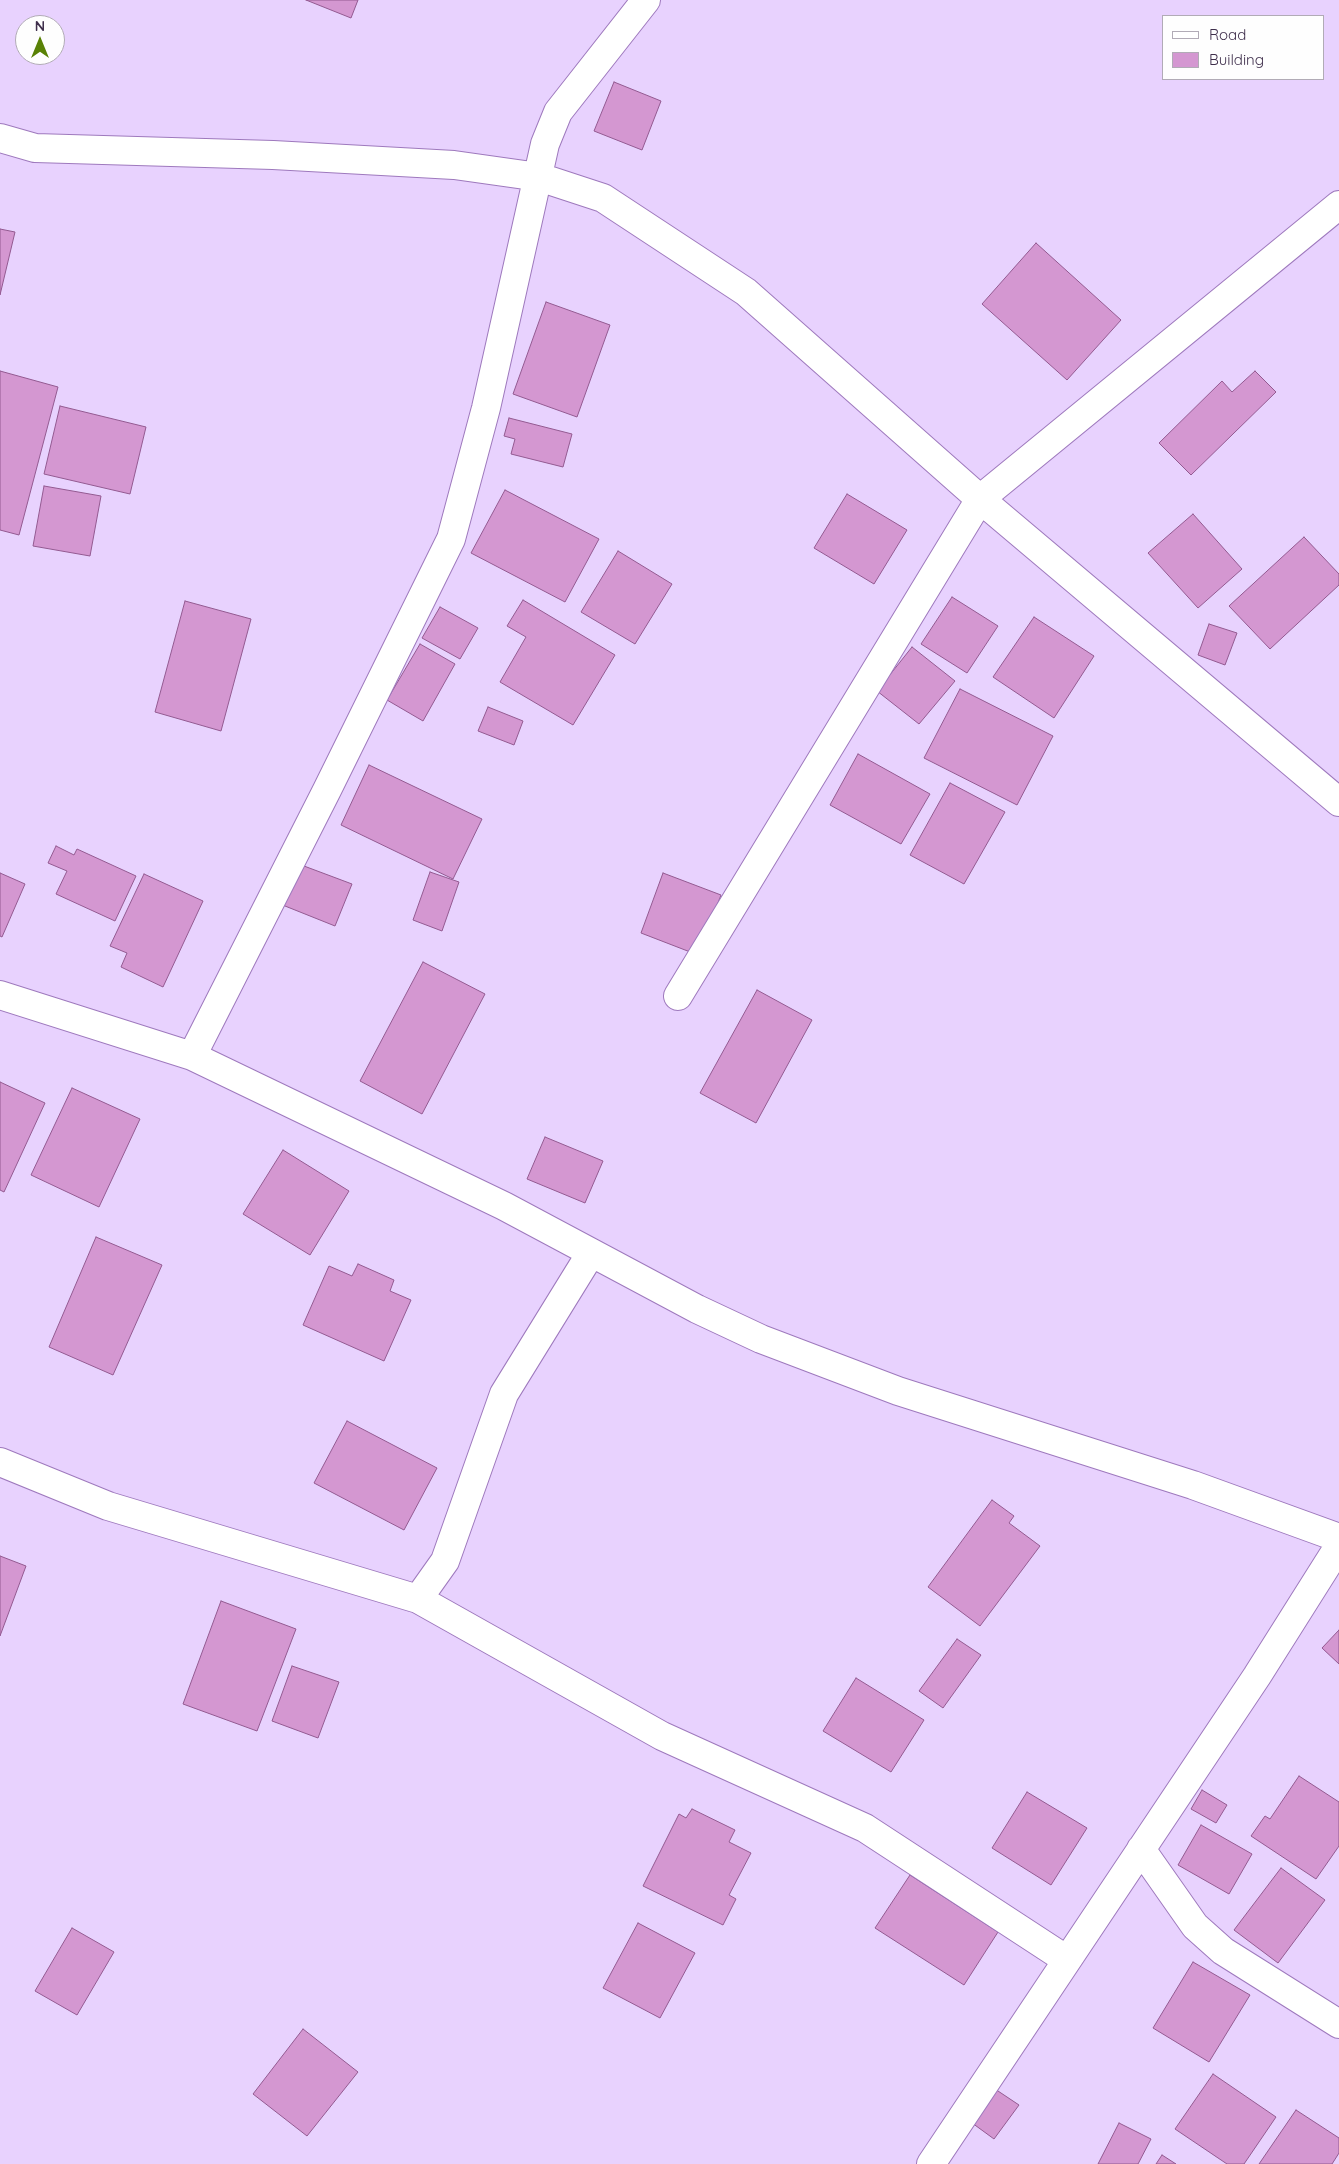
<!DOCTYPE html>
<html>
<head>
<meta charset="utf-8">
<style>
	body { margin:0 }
	#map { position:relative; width:1339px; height:2164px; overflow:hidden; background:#e8d2fe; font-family:Quicksand,sans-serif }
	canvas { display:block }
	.legend { position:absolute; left:1162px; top:15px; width:162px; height:65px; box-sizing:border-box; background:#fefefe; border:1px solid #b1abb6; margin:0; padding:6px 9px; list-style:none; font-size:15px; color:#3e2e4b }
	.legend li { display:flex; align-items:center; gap:10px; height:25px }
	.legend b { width:25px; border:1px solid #b1abb6 }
	.north { position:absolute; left:15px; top:15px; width:50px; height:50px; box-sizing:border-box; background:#fefefe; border:1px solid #b1abb6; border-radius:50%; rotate:0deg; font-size:14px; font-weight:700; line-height:20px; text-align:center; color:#3e2e4b }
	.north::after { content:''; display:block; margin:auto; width:18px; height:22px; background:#598206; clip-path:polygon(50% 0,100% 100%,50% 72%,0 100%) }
</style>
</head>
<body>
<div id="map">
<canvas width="1339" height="2164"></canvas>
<ul class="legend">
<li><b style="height:6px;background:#fff"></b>Road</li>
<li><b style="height:14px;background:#d497d1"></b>Building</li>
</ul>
<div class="north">N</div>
</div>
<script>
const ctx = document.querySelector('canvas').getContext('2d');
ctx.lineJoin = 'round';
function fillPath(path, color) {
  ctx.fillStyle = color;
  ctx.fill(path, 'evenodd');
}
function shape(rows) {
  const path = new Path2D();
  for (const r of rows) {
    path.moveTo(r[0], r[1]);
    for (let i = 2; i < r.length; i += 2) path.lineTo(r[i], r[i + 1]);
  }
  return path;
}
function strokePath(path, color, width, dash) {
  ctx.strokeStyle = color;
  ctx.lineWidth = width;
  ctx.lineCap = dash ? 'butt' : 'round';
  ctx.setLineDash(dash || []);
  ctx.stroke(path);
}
const building = shape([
	[306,0,358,0,351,18,306,0],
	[614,82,661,101,642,150,594,131,614,82],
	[0,229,15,232,0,295,0,229],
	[1036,243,1121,320,1067,380,982,304,1036,243],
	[546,302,610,325,577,417,513,394,546,302],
	[0,371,58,387,19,535,0,530,0,371],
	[1255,371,1276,392,1191,475,1159,443,1222,381,1232,392,1255,371],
	[60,406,146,427,130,494,44,474,60,406],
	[509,418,572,434,563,467,511,454,515,439,504,436,509,418],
	[44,486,101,496,90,556,33,546,44,486],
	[505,490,599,539,565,602,471,553,505,490],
	[847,494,907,530,874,584,814,548,847,494],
	[1193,514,1242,569,1198,608,1148,553,1193,514],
	[1304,537,1339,574,1339,585,1270,649,1229,606,1304,537],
	[618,551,672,584,635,644,581,612,618,551],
	[952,597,998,626,967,673,921,644,952,597],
	[523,600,615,655,573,725,500,682,526,637,507,626,523,600],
	[185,601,251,619,221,731,155,712,185,601],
	[440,607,478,628,460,659,422,638,440,607],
	[1034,617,1094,656,1054,718,993,677,1034,617],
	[1209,624,1237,633,1225,665,1198,655,1209,624],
	[420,644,455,664,423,721,387,700,420,644],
	[912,647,955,681,919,724,877,691,912,647],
	[960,689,1053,736,1017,805,924,758,960,689],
	[488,707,523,721,514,745,478,731,488,707],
	[858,754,930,794,901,844,830,805,858,754],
	[369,765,482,819,453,879,341,825,369,765],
	[950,783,1005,812,964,884,910,855,950,783],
	[56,846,74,855,77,849,136,876,115,921,56,894,67,871,48,863,56,846],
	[296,863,352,884,335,926,280,904,296,863],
	[430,872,459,882,442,931,413,920,430,872],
	[0,873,25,884,2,937,0,936,0,873],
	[663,873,721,895,698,955,641,933,663,873],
	[144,874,203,901,163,987,121,967,127,953,110,946,144,874],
	[423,962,485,994,422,1114,360,1081,423,962],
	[757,990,812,1020,756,1123,700,1093,757,990],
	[0,1082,45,1103,4,1192,0,1190,0,1082],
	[72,1088,140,1119,99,1207,31,1175,72,1088],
	[545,1137,603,1161,585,1203,527,1179,545,1137],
	[283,1150,349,1191,310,1255,243,1214,283,1150],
	[96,1237,162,1265,113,1375,49,1347,96,1237],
	[358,1264,394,1280,390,1291,411,1300,384,1361,303,1325,329,1266,352,1276,358,1264],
	[347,1421,437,1468,404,1530,314,1483,347,1421],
	[992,1500,1014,1516,1009,1523,1040,1546,980,1626,928,1587,992,1500],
	[0,1556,26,1566,0,1636,0,1556],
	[221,1601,296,1629,257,1731,183,1704,221,1601],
	[1339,1630,1339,1664,1322,1648,1339,1630],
	[957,1639,981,1655,943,1708,919,1691,957,1639],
	[292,1666,339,1682,318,1738,272,1721,292,1666],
	[856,1678,924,1720,891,1772,823,1731,856,1678],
	[1299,1776,1339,1802,1339,1846,1316,1879,1251,1836,1265,1816,1270,1819,1299,1776],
	[1202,1790,1227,1805,1216,1823,1191,1809,1202,1790],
	[1027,1792,1087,1828,1051,1885,992,1848,1027,1792],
	[692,1809,735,1830,729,1842,751,1853,729,1895,736,1899,723,1925,643,1886,679,1814,686,1818,692,1809],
	[1201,1825,1252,1854,1229,1894,1178,1865,1201,1825],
	[1281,1868,1325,1900,1278,1963,1234,1930,1281,1868],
	[910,1875,998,1932,964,1985,875,1928,910,1875],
	[638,1923,695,1953,660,2018,603,1988,638,1923],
	[72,1928,114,1952,77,2015,35,1991,72,1928],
	[1193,1962,1250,1995,1209,2062,1153,2028,1193,1962],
	[303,2029,358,2072,307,2136,253,2094,303,2029],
	[1213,2074,1276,2117,1244,2164,1227,2164,1175,2129,1213,2074],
	[992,2087,1019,2105,994,2139,968,2120,992,2087],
	[1296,2110,1339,2138,1339,2153,1332,2164,1259,2164,1296,2110],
	[1119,2123,1151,2139,1138,2164,1098,2164,1119,2123],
	[1162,2155,1176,2164,1156,2164,1162,2155]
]);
fillPath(building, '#d497d1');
strokePath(building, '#935a91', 1);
const minor = shape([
	[0,138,35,148,273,155,454,165,539,177,603,198,746,292,980,499,1339,802],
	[0,995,192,1056,504,1206,697,1309,761,1339,898,1391,1193,1485,1339,1538],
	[678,996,980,499,1339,205],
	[192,1056,327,790,451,539,486,408,545,144,558,112,646,0],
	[0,1462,108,1506,418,1599,662,1736,865,1828,1067,1960],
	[418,1599,445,1561,504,1394,591,1253],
	[1141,1849,1195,1926,1223,1951,1339,2024],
	[931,2164,1257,1676,1339,1546]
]);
strokePath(minor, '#9e79bd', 30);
strokePath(minor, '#fff', 28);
</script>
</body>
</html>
